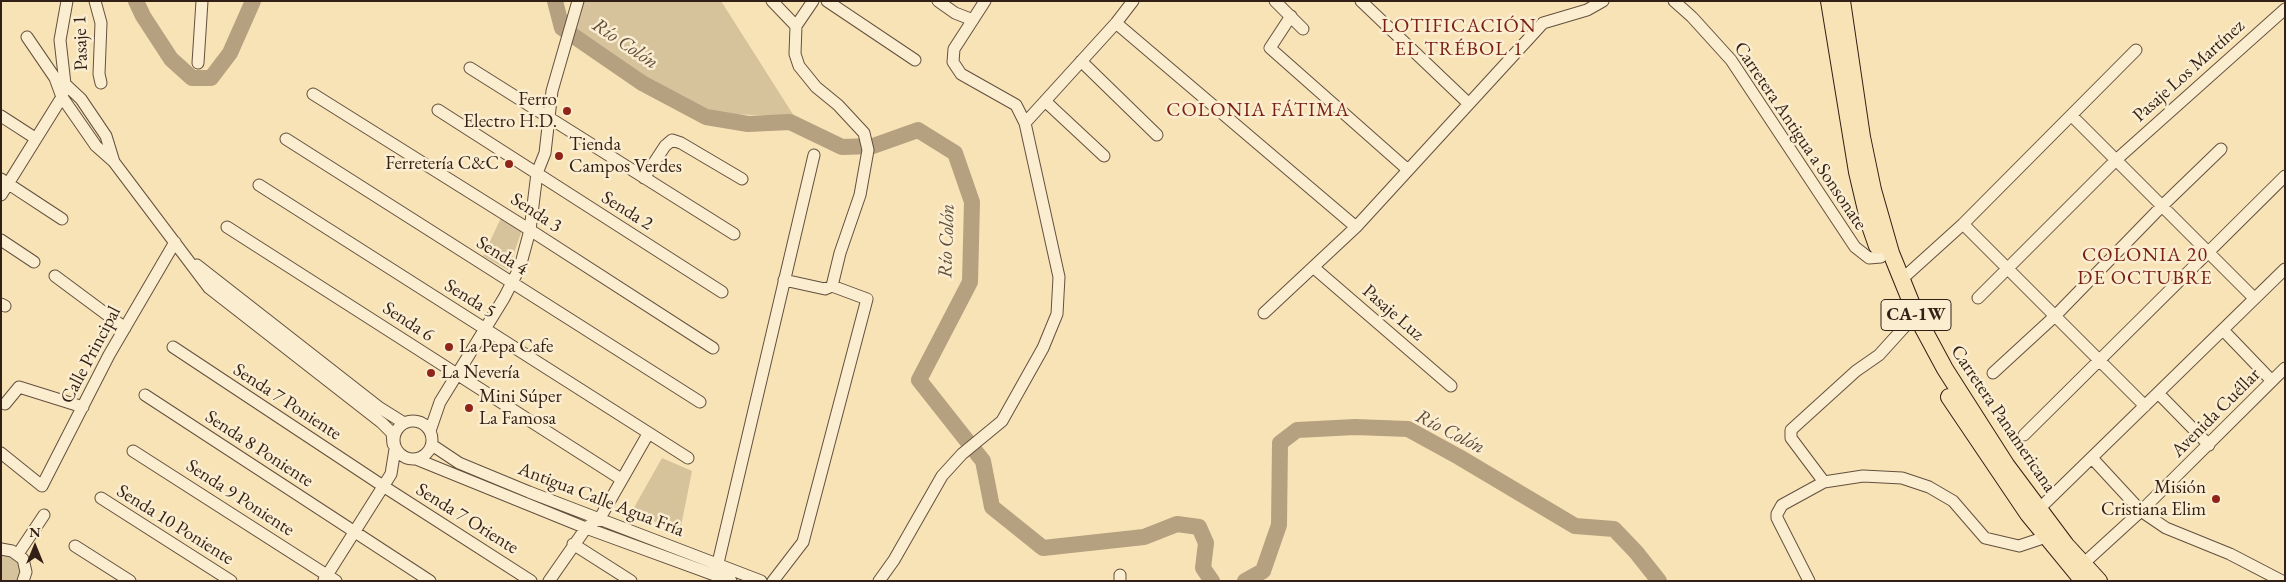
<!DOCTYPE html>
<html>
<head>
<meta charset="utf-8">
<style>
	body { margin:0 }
	#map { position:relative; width:2286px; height:582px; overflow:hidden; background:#f8e3b6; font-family:"EB Garamond",serif }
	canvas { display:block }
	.frame { position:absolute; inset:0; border:2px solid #321f16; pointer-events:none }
	.north { position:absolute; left:10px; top:522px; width:50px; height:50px; -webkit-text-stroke:4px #faedd0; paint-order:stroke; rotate:0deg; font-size:14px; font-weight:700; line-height:20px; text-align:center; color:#321f16 }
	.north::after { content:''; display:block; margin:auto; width:18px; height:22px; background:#321f16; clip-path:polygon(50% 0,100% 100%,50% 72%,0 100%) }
</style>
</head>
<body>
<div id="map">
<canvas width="2286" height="582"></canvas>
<div class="frame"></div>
<div class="north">N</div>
</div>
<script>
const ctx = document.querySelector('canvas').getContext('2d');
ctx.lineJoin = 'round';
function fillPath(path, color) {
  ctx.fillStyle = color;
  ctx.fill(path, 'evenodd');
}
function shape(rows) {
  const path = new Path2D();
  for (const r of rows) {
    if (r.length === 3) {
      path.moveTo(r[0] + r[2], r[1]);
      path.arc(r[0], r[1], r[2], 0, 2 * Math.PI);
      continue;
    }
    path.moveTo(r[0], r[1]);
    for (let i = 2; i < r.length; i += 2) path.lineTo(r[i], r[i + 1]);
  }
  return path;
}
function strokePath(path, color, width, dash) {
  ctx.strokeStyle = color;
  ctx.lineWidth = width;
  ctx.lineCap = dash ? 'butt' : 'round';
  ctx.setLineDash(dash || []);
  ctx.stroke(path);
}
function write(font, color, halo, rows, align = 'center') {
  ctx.font = font + ' "EB Garamond",serif';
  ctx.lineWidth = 5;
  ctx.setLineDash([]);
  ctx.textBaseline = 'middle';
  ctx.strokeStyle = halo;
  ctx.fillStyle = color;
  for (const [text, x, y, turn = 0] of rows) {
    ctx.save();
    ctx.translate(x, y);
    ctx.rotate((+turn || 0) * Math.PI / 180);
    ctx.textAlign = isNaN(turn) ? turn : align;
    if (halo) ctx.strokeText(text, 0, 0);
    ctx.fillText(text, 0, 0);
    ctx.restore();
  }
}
fillPath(shape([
	[583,1,721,1,794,116,725,114,707,111,645,80,576,29],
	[501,218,522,230,508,270,483,256],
	[662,458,692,471,680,531,631,513],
	[1,553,16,557,22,567,19,581,1,581]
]), '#d6c29b');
strokePath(shape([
	[136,1,143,16,171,59,192,78,211,78,230,53,253,1],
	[555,1,562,28,642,83,706,117,748,124,790,122,842,147,873,146,918,130,955,153,972,202,970,282,919,380,983,461,992,507,1043,548,1144,537,1177,524,1199,527,1206,543,1203,568,1212,581],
	[1245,581,1263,571,1279,525,1280,443,1297,430,1355,427,1408,429,1459,457,1575,526,1614,529,1636,552,1659,581]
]), '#b5a080', 16);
const minor = shape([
	[95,1,101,23,99,74,101,83],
	[772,1,796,26,813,1],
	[827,1,915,60],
	[938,1,955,13,973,20],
	[1275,1,1303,29],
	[1361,1,1468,103],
	[1674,1,1692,17,1731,60,1855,247,1869,258,1881,257],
	[1291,16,1270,48,1408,170],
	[1116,23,1356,227],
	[796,26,795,54,799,66,816,87,838,105,864,133,868,150,860,195,840,253,832,286],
	[27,37,55,78,62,97,96,146,114,162],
	[1081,61,1157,135],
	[198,63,202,1],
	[470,68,734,234],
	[65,84,81,99,106,136,114,162,209,288,382,423,392,433,393,444],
	[313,94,530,230,713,348],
	[1045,101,1104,156],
	[438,110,722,292],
	[1,116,35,138],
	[2072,116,2254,298],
	[1025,123,1116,23,1133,1],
	[286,139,700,402],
	[644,178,665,146,672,140,681,143,742,179],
	[1,179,62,219],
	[259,185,688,458],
	[1,195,62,97,65,84,60,40,67,1],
	[1963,224,2145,406],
	[227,227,621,479],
	[1,240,34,262],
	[197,265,380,408,404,423],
	[1313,267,1451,386],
	[55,276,125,328],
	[1901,280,1963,224,2136,50],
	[1978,298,2116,160,2285,9],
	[1,304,5,306],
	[1264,313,1356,227,1543,23,1587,10,1603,1],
	[2223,330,2272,381],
	[173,347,383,486,531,581],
	[1993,373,2055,316,2161,207,2221,149],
	[2158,393,2209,445],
	[145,395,430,581],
	[5,404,19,387,83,407],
	[413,440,19],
	[430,431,440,402,504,298,520,267,530,230,537,173,545,153,552,91,578,1],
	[2024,435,2285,176],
	[432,445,459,463,529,492,761,581],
	[133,451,336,581],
	[1,453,42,486,109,355,175,242],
	[2092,458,2141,511,2166,528,2230,554,2282,581],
	[416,459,586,528,731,581],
	[1824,482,1791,438,1791,430,1856,371,1879,355,1908,323],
	[101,498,231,581],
	[2039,509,2285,269],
	[573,544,631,581],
	[75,546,130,581],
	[1,549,12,551,23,559,26,572,23,581],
	[18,554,44,515],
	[718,563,814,155],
	[2083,564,2141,511,2285,368],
	[324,580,391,474,395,449],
	[549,581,586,528,600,518,648,434],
	[773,581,803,542,867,299,832,286,825,289,784,280],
	[879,581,894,560,942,476,962,454,1002,421,1043,348,1057,314,1059,277,1025,123,1016,105,961,74,953,62,954,49,985,1],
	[1120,581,1120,575],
	[1809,581,1777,518,1777,514,1782,505,1824,482,1863,476,1902,478,1929,487,1953,501,1985,538,2019,546,2046,537]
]);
const highway = shape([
	[1829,1,1857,172,1869,223,1877,246],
	[1842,1,1862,137,1873,190,1891,253,1917,317,1945,369,2007,466,2066,545,2099,581],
	[1949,397,2028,514,2083,581]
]);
strokePath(minor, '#64503e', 13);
strokePath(highway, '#321f16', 18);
strokePath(minor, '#faedd0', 11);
strokePath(highway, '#f8e3b6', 16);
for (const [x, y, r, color] of [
	[567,111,5,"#8f2418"],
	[559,156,5,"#8f2418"],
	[509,164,5,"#8f2418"],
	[449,347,5,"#8f2418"],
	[431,373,5,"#8f2418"],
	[469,408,5,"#8f2418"],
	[2216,499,5,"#8f2418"]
]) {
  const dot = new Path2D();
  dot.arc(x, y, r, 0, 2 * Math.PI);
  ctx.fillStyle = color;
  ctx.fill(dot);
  strokePath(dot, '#faedd0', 2);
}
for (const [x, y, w] of [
	[1916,315,70]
]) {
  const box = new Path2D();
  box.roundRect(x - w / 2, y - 15.5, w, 31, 4);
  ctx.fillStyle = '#faedd0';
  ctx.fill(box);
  strokePath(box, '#321f16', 1);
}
write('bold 18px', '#321f16', null, [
	["CA-1W",1916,315]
]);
write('19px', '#321f16', '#faedd0', [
	["Pasaje 1",81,43,-92],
	["Pasaje Los Martínez",2189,71,-42],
	["Carretera Antigua a Sonsonate",1800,136,56],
	["Senda 2",627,211,32],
	["Senda 3",536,213,33],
	["Senda 4",502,256,32],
	["Senda 5",470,299,32],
	["Pasaje Luz",1393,313,41],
	["Senda 6",408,322,33],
	["Calle Principal",91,355,-62],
	["Senda 7 Poniente",287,402,33],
	["Avenida Cuéllar",2216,413,-45],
	["Carretera Panamericana",2003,419,56],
	["Senda 8 Poniente",259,449,33],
	["Senda 9 Poniente",240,498,33],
	["Antigua Calle Agua Fría",601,500,21],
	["Senda 7 Oriente",467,519,32],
	["Senda 10 Poniente",175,525,32]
]);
write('19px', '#321f16', '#faedd0', [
	["Ferro",557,100,"right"],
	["Electro H.D.",557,122,"right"],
	["Tienda",569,145],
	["Campos Verdes",569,167],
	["Ferretería C&C",499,164,"right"],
	["La Pepa Cafe",459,347],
	["La Nevería",441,373],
	["Mini Súper",479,397],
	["La Famosa",479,419],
	["Misión",2206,488,"right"],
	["Cristiana Elim",2206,510,"right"]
], 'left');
ctx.letterSpacing = '1px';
write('20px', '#7a1f14', '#faedd0', [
	["LOTIFICACIÓN",1459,27],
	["EL TRÉBOL 1",1459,50],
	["COLONIA FÁTIMA",1258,111],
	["COLONIA 20",2145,256],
	["DE OCTUBRE",2145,279]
]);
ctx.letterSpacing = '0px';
write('italic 20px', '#604c3b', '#faedd0', [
	["Río Colón",625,44,34],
	["Río Colón",947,241,-88],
	["Río Colón",1450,432,27]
]);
</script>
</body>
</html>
